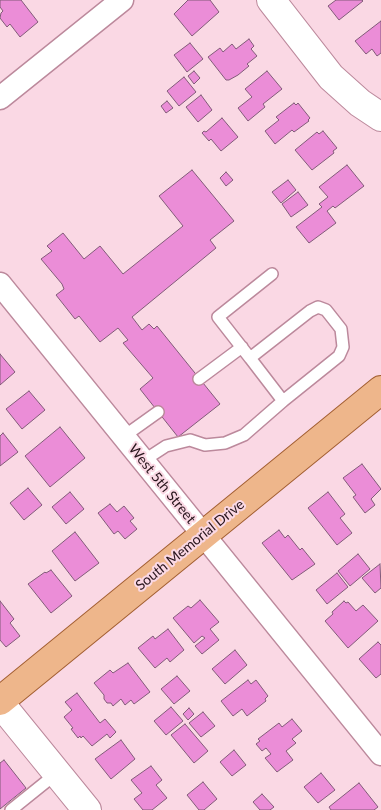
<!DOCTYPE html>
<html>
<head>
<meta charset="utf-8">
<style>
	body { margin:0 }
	canvas { display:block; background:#fad8e4 }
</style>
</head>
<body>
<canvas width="381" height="810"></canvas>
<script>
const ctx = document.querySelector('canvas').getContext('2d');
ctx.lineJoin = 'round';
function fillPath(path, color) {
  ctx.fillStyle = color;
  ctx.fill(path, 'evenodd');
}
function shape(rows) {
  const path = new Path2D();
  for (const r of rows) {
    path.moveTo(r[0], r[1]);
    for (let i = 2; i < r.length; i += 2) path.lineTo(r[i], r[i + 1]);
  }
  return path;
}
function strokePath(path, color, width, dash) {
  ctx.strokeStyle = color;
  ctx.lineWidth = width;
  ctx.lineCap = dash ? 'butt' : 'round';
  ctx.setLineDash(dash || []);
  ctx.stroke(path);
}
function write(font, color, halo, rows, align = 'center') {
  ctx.font = font + ' Lato,sans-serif';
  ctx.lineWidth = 4;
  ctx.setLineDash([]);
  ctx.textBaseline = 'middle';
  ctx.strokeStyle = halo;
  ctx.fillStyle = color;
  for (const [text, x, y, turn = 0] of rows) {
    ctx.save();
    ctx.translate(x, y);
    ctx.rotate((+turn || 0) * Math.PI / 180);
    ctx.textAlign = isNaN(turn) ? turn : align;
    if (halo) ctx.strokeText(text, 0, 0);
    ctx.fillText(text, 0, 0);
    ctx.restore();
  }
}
const building = shape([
	[0,0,21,0,38,22,20,37,10,24,7,27,0,18,1,13,3,11,0,7,0,0],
	[188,0,210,0,219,12,192,36,174,14,188,0],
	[336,0,362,0,363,1,339,20,328,6,336,0],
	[381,21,381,53,377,56,372,49,366,54,355,41,381,21],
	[249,39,254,46,251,49,257,56,247,64,249,66,238,75,229,80,226,80,208,57,220,48,223,52,232,44,236,49,249,39],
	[190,43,203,59,187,72,174,55,190,43],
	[194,71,200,78,194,84,188,76,194,71],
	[267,71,282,89,263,104,265,107,248,121,238,108,252,97,245,89,267,71],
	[184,77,196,92,179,106,167,91,184,77],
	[201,95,212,110,198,122,186,107,201,95],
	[167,101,173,108,166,113,161,106,167,101],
	[294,103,296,105,298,103,310,118,308,120,309,121,294,132,292,130,275,144,265,131,279,120,276,117,294,103],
	[222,118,238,137,221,151,211,139,209,141,202,133,204,131,206,132,222,118],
	[323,131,337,148,333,151,334,153,312,170,295,150,317,132,319,134,323,131],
	[347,165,364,186,335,208,333,206,327,211,336,223,309,243,296,227,322,207,319,204,328,197,319,187,347,165],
	[192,170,234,221,210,240,216,248,132,317,142,330,149,324,154,329,157,326,220,404,178,437,140,389,153,378,123,343,128,340,118,328,100,342,79,316,75,319,56,295,64,289,62,284,41,259,52,251,47,246,63,233,84,259,100,246,123,274,183,226,159,196,192,170],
	[226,172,233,180,226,186,220,178,226,172],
	[288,180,296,190,281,203,272,192,288,180],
	[298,192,308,205,291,217,282,204,298,192],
	[0,354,15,372,0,385,0,354],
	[29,391,45,410,22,429,6,409,29,391],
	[60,427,85,458,50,487,25,456,60,427],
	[3,433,18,452,0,466,0,436,3,433],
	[362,464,381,489,371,499,375,505,365,513,353,497,356,495,343,478,362,464],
	[28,488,42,505,24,520,10,503,28,488],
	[70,492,84,509,66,524,52,507,70,492],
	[328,492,345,514,340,518,352,533,337,545,308,508,328,492],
	[110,504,117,512,124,506,134,518,130,521,137,529,125,539,118,531,114,534,98,513,110,504],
	[279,530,285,538,288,535,300,550,302,548,315,564,292,580,262,543,279,530],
	[75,532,99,563,75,581,52,551,75,532],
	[358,554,370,569,350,586,338,571,358,554],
	[380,564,381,588,375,593,362,578,380,564],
	[51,570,72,596,51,613,28,584,45,572,46,573,51,570],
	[337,573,348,587,327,604,316,590,337,573],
	[200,600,219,622,210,629,219,640,202,654,195,646,205,638,202,636,194,643,173,618,188,606,191,608,200,600],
	[0,601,14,619,10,623,20,636,6,647,0,640,0,601],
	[344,601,346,603,348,602,356,611,363,605,378,621,348,648,325,621,333,614,332,612,344,601],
	[168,629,184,650,170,662,167,658,155,668,138,648,153,636,155,639,168,629],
	[378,642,381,645,381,674,376,678,359,659,378,642],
	[235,650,247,665,225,684,212,669,235,650],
	[128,663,150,692,134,704,131,700,125,705,121,699,113,706,111,703,107,703,104,699,104,695,94,683,110,670,113,673,128,663],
	[177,676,190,691,174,704,161,689,177,676],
	[248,680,251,684,256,680,268,696,265,699,266,701,247,716,242,709,233,716,221,701,248,680],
	[77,693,100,723,105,719,116,732,110,738,107,734,92,746,83,736,81,738,80,736,78,738,71,729,73,728,64,717,72,710,65,702,77,693],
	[171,707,183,721,166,735,154,721,171,707],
	[189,708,194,714,188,720,183,714,189,708],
	[203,712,215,726,201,737,189,723,203,712],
	[292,719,302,731,292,739,296,743,286,751,293,760,277,772,265,758,271,754,266,748,262,751,256,744,260,741,258,739,279,723,282,727,292,719],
	[185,724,208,751,194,763,171,735,185,724],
	[121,740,135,759,111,779,95,759,121,740],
	[234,750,246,765,232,776,220,762,234,750],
	[4,760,26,788,0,809,0,763,4,760],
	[151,766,162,780,156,785,167,798,152,810,143,810,134,799,142,793,131,780,151,766],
	[321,773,335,790,318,803,304,787,321,773],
	[203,782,217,799,204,810,199,810,187,795,203,782],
	[359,783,378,807,374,810,331,810,329,807,359,783],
	[262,794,274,807,270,810,260,810,253,802,262,794]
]);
fillPath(building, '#eb8dd7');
strokePath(building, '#825b79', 1);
const service = shape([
	[250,358,218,317,272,274],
	[199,379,242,347],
	[123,437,158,412],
	[143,461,166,446,190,440,205,445,225,443,244,435,283,401,339,356,343,347,341,329,326,310,318,307,310,311,250,358,283,401],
	[11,810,57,773]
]);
const minor = shape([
	[0,98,122,0],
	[0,284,381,754]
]);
const tertiary = shape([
	[271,0,331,77,360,103,381,117],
	[0,703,87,810]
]);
const primary = shape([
	[0,701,381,390]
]);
strokePath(service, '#bc899c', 14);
strokePath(minor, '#bc899c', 25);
strokePath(tertiary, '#bc899c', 30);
strokePath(primary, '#a25e31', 30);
strokePath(service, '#fff', 11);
strokePath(minor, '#fff', 22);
strokePath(tertiary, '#fff', 28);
strokePath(primary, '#eeb68b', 28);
write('14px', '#28151c', '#fad8e4', [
	["West 5th Street",162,484,51],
	["South Memorial Drive",190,545,-39]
]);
</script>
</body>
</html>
